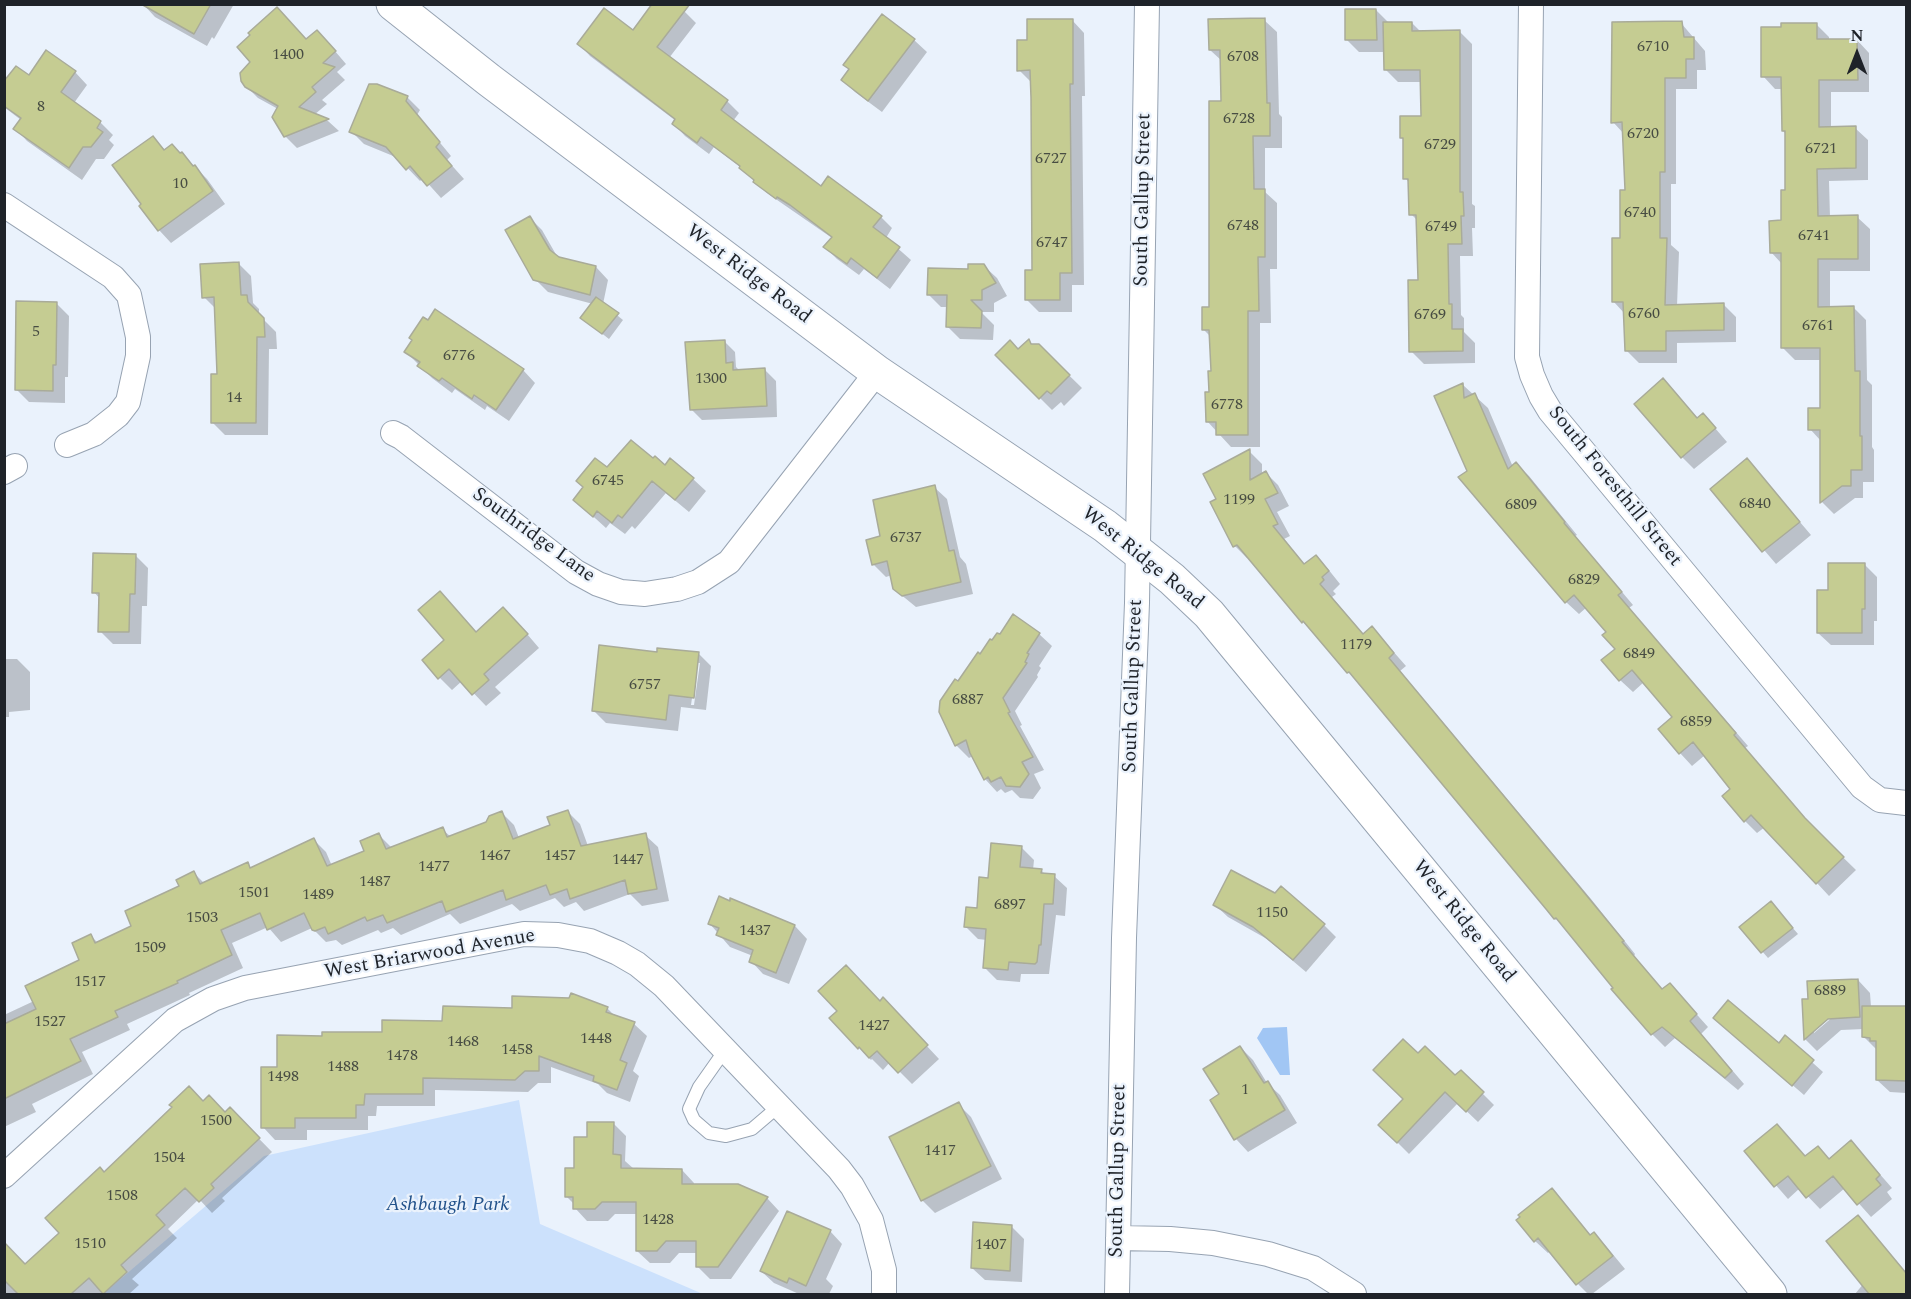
<!DOCTYPE html>
<html>
<head>
<meta charset="utf-8">
<style>
	body { margin:0 }
	#map { position:relative; width:1911px; height:1299px; overflow:hidden; background:#eaf2fc; font-family:Spectral,serif }
	canvas { display:block }
	.frame { position:absolute; inset:0; border:6px solid #1f2329; pointer-events:none }
	.north { position:absolute; left:1827px; top:24px; width:60px; height:60px; -webkit-text-stroke:4px #eaf2fc; paint-order:stroke; rotate:0deg; font-size:16px; font-weight:700; line-height:24px; text-align:center; color:#1f2329 }
	.north::after { content:''; display:block; margin:auto; width:21px; height:27px; background:#1f2329; clip-path:polygon(50% 0,100% 100%,50% 72%,0 100%) }
</style>
</head>
<body>
<div id="map">
<canvas width="1911" height="1299"></canvas>
<div class="frame"></div>
<div class="north">N</div>
</div>
<script>
const ctx = document.querySelector('canvas').getContext('2d');
ctx.lineJoin = 'round';
function fillPath(path, color) {
  ctx.fillStyle = color;
  ctx.fill(path, 'evenodd');
}
function shape(rows) {
  const path = new Path2D();
  for (const r of rows) {
    path.moveTo(r[0], r[1]);
    for (let i = 2; i < r.length; i += 2) path.lineTo(r[i], r[i + 1]);
  }
  return path;
}
function strokePath(path, color, width, dash) {
  ctx.strokeStyle = color;
  ctx.lineWidth = width;
  ctx.lineCap = dash ? 'butt' : 'round';
  ctx.setLineDash(dash || []);
  ctx.stroke(path);
}
function write(font, color, halo, rows, align = 'center') {
  ctx.font = font + ' Spectral,serif';
  ctx.lineWidth = 4.5;
  ctx.setLineDash([]);
  ctx.textBaseline = 'middle';
  ctx.strokeStyle = halo;
  ctx.fillStyle = color;
  for (const [text, x, y, turn = 0] of rows) {
    ctx.save();
    ctx.translate(x, y);
    ctx.rotate((+turn || 0) * Math.PI / 180);
    ctx.textAlign = isNaN(turn) ? turn : align;
    if (halo) ctx.strokeText(text, 0, 0);
    ctx.fillText(text, 0, 0);
    ctx.restore();
  }
}
fillPath(shape([
	[519,1100,540,1224,703,1294,103,1294,264,1156]
]), '#cce1fc');
fillPath(shape([
	[1287,1027,1290,1075,1280,1075,1257,1038,1263,1028]
]), '#a1c6f4');
fillPath(shape([
	[143,4,234,4,214,39,212,37,207,46,155,17],
	[1376,10,1389,23,1412,23,1421,32,1460,32,1472,44,1472,204,1475,206,1475,228,1472,228,1473,256,1460,256,1461,315,1464,318,1464,332,1475,343,1475,363,1424,364,1411,351,1420,281,1418,221,1411,214,1410,183,1405,178,1404,140,1401,138,1423,117,1422,82,1398,82,1385,69,1385,52,1359,52,1347,40],
	[684,11,696,23,669,58,727,101,739,113,733,121,821,188,881,217,892,228,886,238,911,260,890,289,864,269,859,275,837,259,825,247,832,238,767,193,740,167,714,147,709,154,685,136,674,124,676,121,590,56,579,44,633,32],
	[1072,20,1084,33,1085,96,1082,96,1084,285,1072,285,1072,312,1039,312,1026,299,1034,271,1032,83,1019,70,1028,41],
	[1264,20,1277,32,1279,114,1282,117,1282,148,1265,148,1265,192,1277,203,1277,269,1270,269,1271,323,1260,323,1260,447,1231,447,1207,421,1212,373,1211,337,1204,330,1211,308,1222,102,1222,61,1210,50],
	[1681,23,1705,51,1706,70,1697,70,1697,89,1676,89,1676,184,1671,184,1671,245,1679,252,1677,306,1724,305,1736,317,1736,342,1677,343,1677,363,1639,363,1627,351,1625,314,1613,301,1627,192,1624,134,1613,122],
	[1816,24,1829,37,1829,40,1857,40,1869,53,1869,92,1831,92,1831,128,1855,128,1868,140,1868,180,1829,181,1830,217,1857,217,1870,229,1870,271,1830,271,1830,308,1854,308,1866,320,1867,380,1872,385,1872,447,1874,450,1874,482,1863,482,1863,498,1855,498,1834,514,1822,502,1821,441,1810,429,1822,409,1821,360,1795,360,1783,348,1782,264,1771,252,1783,222,1787,191,1786,134,1783,131,1783,89,1775,89,1763,76,1782,28],
	[914,40,927,52,882,112,855,92,843,80],
	[307,41,329,44,346,64,337,72,345,80,322,100,327,104,314,115,328,121,339,131,297,148,285,136,278,109,258,98,246,86],
	[75,72,87,85,74,103,100,122,113,135,109,140,114,145,104,159,96,159,82,180,27,141,15,128,21,120,4,107,4,84,29,77],
	[407,97,420,110,417,115,451,156,447,160,464,179,441,198,423,178,420,181,398,158,364,144,351,131],
	[153,138,166,151,182,154,207,179,225,204,171,243,159,230],
	[529,217,542,230,558,258,596,267,608,280,603,304,623,320,609,339,582,318,593,304,548,292,535,279],
	[238,263,251,276,253,303,259,309,259,315,276,332,277,349,269,349,268,435,225,435,212,422,218,376,216,309,204,297],
	[984,266,997,278,1007,296,994,303,994,312,981,312,994,325,993,340,960,339,948,327,948,307,941,307,928,294,970,270],
	[56,303,69,316,68,377,65,377,65,403,29,402,17,390],
	[414,341,523,370,535,383,509,421,487,406,485,410,455,389,452,393,432,378,406,352],
	[724,341,735,352,736,367,740,371,765,370,776,381,777,417,702,420,691,409],
	[1029,341,1033,345,1038,345,1082,388,1064,406,1061,402,1052,410,997,355,1019,351],
	[1463,385,1488,408,1513,467,1516,464,1529,476,1577,535,1575,536,1633,605,1629,608,1748,746,1745,748,1816,831,1856,870,1829,896,1765,827,1757,833,1745,821,1732,789,1705,755,1692,766,1680,753,1674,718,1644,682,1633,692,1620,680,1617,649,1608,632,1587,607,1579,614,1566,602,1460,477,1469,472],
	[1676,393,1698,419,1715,428,1727,442,1694,469,1682,457],
	[1249,451,1262,464,1262,475,1266,473,1278,485,1289,506,1277,512,1290,536,1284,539,1305,565,1315,557,1328,569,1340,584,1333,591,1336,594,1332,597,1364,635,1372,628,1384,641,1406,666,1400,671,1591,899,1635,954,1634,956,1663,990,1682,998,1708,1027,1701,1034,1744,1084,1738,1090,1675,1038,1665,1047,1652,1034,1613,989,1615,988,1568,930,1361,685,1303,622,1249,557,1247,558,1235,546,1218,500],
	[1747,460,1811,535,1776,564,1712,489],
	[665,467,693,479,706,491,689,512,666,493,635,529,632,526,625,534,610,523,606,528,575,500,607,469],
	[934,487,947,499,960,557,966,564,973,594,916,607,894,589,892,575,886,577,873,564,882,537],
	[135,555,148,568,147,606,142,606,141,644,113,644,100,631,100,599,94,592],
	[1864,564,1877,577,1877,621,1874,621,1874,645,1831,645,1818,633,1829,592],
	[1013,616,1039,634,1052,646,1039,666,1041,668,1037,675,1038,677,1015,711,1022,725,1020,726,1044,770,1034,774,1041,788,1033,799,1020,798,1012,790,1005,793,1001,789,997,792,985,779,973,756,969,758,956,745,959,683,981,656,1000,637],
	[516,621,539,648,495,687,501,693,486,706,462,681,452,690,440,678,446,640],
	[658,653,699,654,711,666,706,710,681,707,678,731,606,723,593,710],
	[697,663,700,663,694,705,691,705],
	[4,659,17,659,30,672,30,710,9,712,9,717,4,717],
	[567,811,580,824,588,846,645,835,658,847,669,901,642,906,630,894,584,911,576,902,564,907,555,898,520,911,512,904,460,924,450,914,401,935,393,928,381,933,378,930,342,945,336,940,326,942,312,928,281,942,268,927,232,943,243,968,189,993,190,995,127,1024,130,1030,82,1052,93,1074,32,1104,36,1112,4,1127,4,1015,34,1001,81,960,91,936,98,943,133,927,181,887,194,873,205,884,247,864,252,869,314,840,326,852,332,866,366,852,379,835,392,848,442,829,451,837,487,824,502,813,514,825,519,838,552,826],
	[1021,847,1034,860,1033,870,1041,870,1046,875,1054,876,1067,888,1065,916,1056,915,1049,974,1021,974,1020,982,997,980,984,967,987,940,978,939,966,927,978,910,989,879],
	[731,900,795,926,807,939,789,984,763,974,751,961,753,956,730,947,710,924],
	[1771,903,1798,934,1768,958,1741,927],
	[1215,905,1324,925,1336,937,1306,972,1267,939,1228,917],
	[1858,980,1870,993,1871,1007,1906,1008,1906,1093,1890,1092,1877,1080,1876,1049,1864,1037,1864,1029,1841,1030,1817,1051,1805,1039,1804,1001],
	[1833,1013,1835,1015,1814,1033,1814,1029],
	[880,1002,895,1012,939,1059,912,1084,890,1062,883,1070,872,1059,871,1060,831,1018,839,1011],
	[607,1008,616,1017,634,1024,647,1036,633,1071,639,1076,630,1102,607,1093,598,1084,551,1067,551,1083,538,1083,528,1092,435,1090,435,1106,377,1106,376,1116,368,1116,368,1130,307,1130,307,1140,275,1140,263,1127,278,1068,324,1038,383,1033,444,1022],
	[1715,1018,1779,1045,1785,1038,1823,1072,1804,1095],
	[1240,1047,1253,1060,1267,1083,1280,1095,1297,1123,1248,1152,1236,1139,1212,1100,1221,1095],
	[1418,1055,1456,1077,1461,1072,1494,1105,1478,1122,1458,1103,1409,1154,1380,1125,1405,1099],
	[203,1103,225,1114,230,1109,272,1152,222,1198,225,1201,212,1213,199,1199,168,1229,177,1238,132,1279,139,1285,129,1294,4,1294,4,1257,25,1266,61,1233,105,1174],
	[958,1104,971,1117,1002,1179,935,1213,922,1200],
	[613,1123,626,1136,625,1161,634,1169,682,1170,694,1183,694,1186,767,1198,779,1211,731,1279,710,1279,698,1267,698,1253,679,1253,670,1263,650,1263,637,1251,638,1214,615,1214,608,1221,587,1221,575,1208,575,1205,566,1196,588,1138],
	[1777,1126,1806,1158,1830,1160,1863,1155,1892,1188,1887,1192,1892,1199,1871,1217,1845,1188,1820,1209,1800,1188,1788,1199,1746,1151],
	[1552,1190,1591,1236,1594,1234,1606,1246,1625,1269,1592,1294,1588,1294,1578,1284,1550,1251,1548,1253,1535,1241],
	[1858,1217,1906,1272,1906,1294,1855,1294,1864,1283],
	[1011,1226,1024,1239,1022,1282,985,1280,972,1268],
	[830,1231,842,1244,826,1279,833,1286,829,1294,799,1294,774,1283,761,1271]
]), '#0003');
const building = shape([
	[141,4,211,4,194,34,141,4],
	[652,4,690,4,657,47,728,100,721,110,821,186,828,176,882,216,873,227,900,247,877,278,851,258,847,264,823,247,832,237,790,205,777,197,776,199,753,182,754,180,739,168,740,166,701,137,697,143,672,124,675,119,577,44,604,8,633,30,652,4],
	[277,7,306,39,317,30,336,51,323,63,335,67,312,87,316,92,299,107,329,119,284,137,272,117,278,106,245,87,241,81,240,73,250,62,237,47,250,35,248,33,277,7],
	[1345,9,1376,9,1377,40,1345,40,1345,9],
	[882,14,915,39,868,101,841,80,849,69,843,65,882,14],
	[1265,18,1267,103,1270,103,1270,136,1253,136,1254,189,1265,189,1265,257,1258,257,1259,311,1248,311,1248,435,1216,435,1216,422,1206,422,1205,392,1209,392,1208,371,1211,371,1209,330,1202,330,1202,307,1209,307,1209,101,1221,101,1220,50,1209,50,1208,19,1265,18],
	[1027,19,1073,19,1073,84,1070,84,1072,273,1060,273,1060,300,1025,300,1025,270,1032,270,1031,98,1030,70,1017,71,1017,40,1027,40,1027,19],
	[1682,21,1684,37,1694,37,1694,59,1686,59,1686,78,1665,78,1665,172,1660,172,1660,238,1667,238,1665,305,1724,303,1724,330,1666,331,1666,351,1625,351,1623,302,1612,302,1612,238,1620,238,1620,190,1625,190,1622,122,1611,123,1612,22,1682,21],
	[1383,22,1412,22,1412,31,1460,30,1460,192,1463,192,1464,216,1461,216,1462,244,1448,244,1449,304,1452,304,1452,329,1463,329,1463,351,1409,352,1408,280,1418,280,1416,215,1409,215,1408,179,1403,179,1403,138,1400,138,1400,116,1421,116,1420,70,1384,70,1383,22],
	[1781,23,1817,23,1817,39,1857,39,1858,80,1819,80,1819,127,1856,126,1856,168,1817,169,1818,216,1858,215,1858,259,1818,259,1818,307,1854,306,1855,371,1860,371,1860,436,1862,436,1862,470,1851,470,1851,486,1842,486,1820,503,1820,430,1808,430,1808,408,1820,408,1820,348,1781,348,1781,253,1770,253,1769,221,1781,220,1781,190,1785,190,1785,131,1782,131,1781,77,1761,77,1761,27,1781,27,1781,23],
	[46,50,76,71,61,92,101,121,97,128,103,132,91,147,83,147,69,168,13,129,21,118,4,106,4,81,16,66,29,75,46,50],
	[369,84,377,84,408,96,406,101,440,142,436,147,452,166,427,186,410,166,406,170,386,147,349,132,369,84],
	[153,136,164,150,172,144,180,153,182,152,193,166,195,165,213,191,158,231,139,206,141,204,112,165,153,136],
	[530,216,550,250,559,257,596,266,590,295,533,280,505,230,530,216],
	[239,262,241,295,247,295,248,302,264,318,265,337,257,337,256,423,211,423,211,374,217,374,214,297,202,298,200,264,239,262],
	[968,264,984,264,996,283,982,290,982,300,971,300,982,311,981,328,946,327,947,295,927,295,928,268,968,269,968,264],
	[596,297,619,313,602,334,580,318,596,297],
	[16,301,57,302,56,365,53,365,53,391,15,390,16,301],
	[435,309,524,369,496,410,474,395,472,399,442,378,439,381,417,366,420,362,404,352,412,340,409,338,423,317,428,320,435,309],
	[1029,339,1031,344,1039,344,1070,375,1051,394,1047,391,1039,399,995,355,1010,340,1018,349,1029,339],
	[725,340,726,363,733,362,733,370,765,368,767,406,690,410,685,342,725,340],
	[1663,378,1697,418,1703,413,1716,428,1681,458,1634,404,1663,378],
	[1463,383,1464,398,1475,393,1508,469,1516,462,1565,522,1564,523,1622,592,1618,595,1736,733,1734,735,1805,818,1844,857,1816,884,1751,815,1744,822,1722,796,1730,789,1693,742,1679,754,1658,729,1672,717,1632,670,1619,681,1601,660,1615,649,1602,635,1606,632,1574,595,1565,603,1458,477,1467,471,1434,396,1463,383],
	[631,440,653,458,655,456,665,465,670,458,694,478,675,500,652,481,622,518,618,515,612,523,597,511,593,517,573,500,583,487,576,481,595,458,607,467,631,440],
	[1250,449,1250,480,1266,471,1278,493,1265,499,1278,524,1273,526,1304,564,1316,555,1329,571,1322,577,1324,580,1320,584,1363,634,1372,626,1394,653,1389,658,1578,885,1624,941,1622,942,1662,989,1670,983,1697,1014,1690,1021,1732,1071,1725,1078,1662,1027,1651,1035,1611,989,1613,988,1556,918,1554,919,1546,909,1349,672,1347,673,1303,621,1302,623,1237,545,1233,547,1210,502,1216,499,1203,474,1250,449],
	[1747,458,1800,522,1762,552,1710,489,1747,458],
	[935,485,949,551,954,550,961,582,902,596,893,589,887,561,872,565,866,540,880,536,873,500,935,485],
	[93,553,136,554,135,594,130,594,129,632,98,632,99,593,92,593,93,553],
	[1828,563,1865,563,1865,609,1862,609,1862,633,1817,633,1817,590,1828,590,1828,563],
	[440,591,476,632,503,607,528,634,484,674,489,680,472,695,449,669,438,679,422,660,444,640,418,610,440,591],
	[1013,614,1040,633,1027,653,1029,654,1025,662,1027,663,1003,698,1010,712,1008,713,1033,757,1022,762,1029,774,1020,787,1006,786,1001,777,991,782,988,777,984,780,970,753,966,740,955,746,939,712,940,701,955,679,958,681,978,652,980,654,990,639,992,640,997,633,1000,634,1013,614],
	[599,645,657,652,657,648,699,652,694,698,669,695,666,720,592,711,599,645],
	[568,810,581,846,646,833,657,889,628,894,625,880,570,899,567,889,550,895,546,885,506,900,503,890,446,912,442,901,387,923,383,915,367,921,365,917,328,934,325,927,315,931,312,930,304,913,267,930,260,913,221,930,232,955,177,981,178,983,115,1011,118,1017,70,1039,81,1061,4,1099,4,1024,36,1009,25,986,79,960,72,943,91,934,95,943,131,926,125,911,179,886,176,880,194,871,200,884,248,862,250,868,314,838,327,866,364,851,360,841,379,833,386,849,443,827,447,837,486,822,489,816,502,811,513,839,550,825,547,817,568,810],
	[991,843,1022,846,1020,867,1042,869,1041,873,1055,874,1053,904,1044,904,1041,945,1039,945,1037,962,1035,964,1009,962,1008,970,983,968,986,929,964,927,966,907,977,908,979,877,988,878,991,843],
	[1231,870,1275,893,1281,886,1325,924,1293,960,1253,927,1213,905,1231,870],
	[719,896,730,901,730,898,795,925,776,973,749,962,753,950,716,935,719,928,708,924,719,896],
	[1771,901,1793,928,1761,953,1739,927,1771,901],
	[846,965,880,1001,883,997,928,1045,898,1073,877,1051,869,1058,859,1047,858,1049,829,1018,837,1011,818,991,846,965],
	[1858,979,1860,1017,1828,1019,1804,1040,1802,999,1808,999,1807,981,1858,979],
	[571,993,608,1007,606,1012,635,1022,620,1060,627,1063,617,1090,593,1081,594,1076,539,1056,539,1071,525,1071,515,1080,423,1078,423,1094,365,1094,364,1105,356,1105,356,1118,295,1118,295,1128,261,1128,261,1067,277,1067,277,1035,322,1036,322,1032,382,1032,382,1020,442,1021,443,1006,512,1008,512,996,569,998,571,993],
	[1728,1000,1779,1043,1785,1035,1814,1060,1792,1086,1713,1018,1728,1000],
	[1862,1006,1906,1006,1906,1081,1876,1080,1876,1041,1870,1041,1870,1038,1862,1037,1862,1006],
	[1403,1039,1418,1053,1425,1046,1455,1075,1461,1070,1484,1092,1466,1112,1445,1092,1397,1143,1378,1125,1403,1099,1373,1070,1403,1039],
	[1240,1046,1264,1083,1268,1081,1285,1110,1234,1140,1210,1100,1219,1094,1203,1069,1240,1046],
	[189,1086,203,1101,209,1095,225,1112,230,1107,260,1138,211,1184,214,1188,199,1202,185,1188,156,1215,165,1225,121,1265,127,1272,103,1294,89,1278,71,1294,18,1294,4,1280,4,1242,25,1264,59,1233,45,1218,100,1167,104,1172,172,1107,169,1105,189,1086],
	[959,1102,991,1166,921,1201,889,1137,959,1102],
	[587,1122,614,1122,613,1154,621,1155,621,1168,682,1169,682,1184,738,1184,768,1197,718,1267,696,1267,696,1241,666,1241,657,1251,636,1251,636,1202,602,1202,595,1209,573,1209,573,1197,565,1197,565,1168,574,1168,574,1137,587,1137,587,1122],
	[1777,1124,1805,1156,1818,1146,1829,1159,1851,1140,1880,1175,1876,1179,1881,1185,1857,1205,1833,1176,1806,1198,1788,1176,1774,1187,1744,1151,1777,1124],
	[1552,1188,1590,1235,1594,1232,1613,1256,1576,1285,1538,1238,1534,1242,1516,1220,1520,1217,1518,1215,1552,1188],
	[787,1211,831,1230,806,1286,789,1278,787,1283,760,1271,787,1211],
	[1858,1215,1906,1273,1906,1294,1869,1294,1826,1241,1858,1215],
	[973,1222,1012,1225,1010,1271,971,1268,973,1222]
]);
fillPath(building, '#c5cc92');
strokePath(building, '#a9ab99', 1.5);
const lane = shape([
	[725,1050,699,1087,689,1109,694,1120,709,1133,726,1136,752,1129,779,1106]
]);
const street = shape([
	[1531,4,1527,357,1532,375,1541,396,1550,411,1862,787,1880,800,1906,803],
	[4,205,113,277,129,295,138,337,138,356,128,402,118,415,94,434,67,445],
	[393,433,401,437,576,572,598,584,621,592,645,594,677,589,698,582,729,562,877,372],
	[4,472,15,466],
	[4,1176,175,1020,213,999,245,988,524,934,558,935,590,941,618,953,637,964,664,986,839,1169,852,1186,871,1220,884,1270,884,1294],
	[1118,1238,1170,1239,1213,1243,1268,1254,1313,1268,1354,1294],
	[1117,1294,1124,938,1137,603,1147,4]
]);
const secondary = shape([
	[393,4,489,80,877,372,1105,526,1172,579,1209,614,1770,1294]
]);
strokePath(lane, '#97a3b2', 14);
strokePath(street, '#97a3b2', 26);
strokePath(secondary, '#97a3b2', 35);
strokePath(lane, '#fff', 12);
strokePath(street, '#fff', 24);
strokePath(secondary, '#fff', 33);
write('16px', '#484d43', null, [
	["6710",1653,48],
	["1400",288,56],
	["6708",1243,58],
	["8",41,108],
	["6728",1239,120],
	["6720",1643,135],
	["6729",1440,146],
	["6721",1821,150],
	["6727",1051,160],
	["10",180,185],
	["6740",1640,214],
	["6748",1243,227],
	["6749",1441,228],
	["6741",1814,237],
	["6747",1052,244],
	["6760",1644,315],
	["6769",1430,316],
	["6761",1818,327],
	["5",36,333],
	["6776",459,357],
	["1300",711,380],
	["14",234,399],
	["6778",1227,406],
	["6745",608,482],
	["1199",1239,501],
	["6840",1755,505],
	["6809",1521,506],
	["6737",906,539],
	["6829",1584,581],
	["1179",1356,646],
	["6849",1639,655],
	["6757",645,686],
	["6887",968,701],
	["6859",1696,723],
	["1467",495,857],
	["1457",560,857],
	["1447",628,861],
	["1477",434,868],
	["1487",375,883],
	["1501",254,894],
	["1489",318,896],
	["6897",1010,906],
	["1150",1272,914],
	["1503",202,919],
	["1437",755,932],
	["1509",150,949],
	["1517",90,983],
	["6889",1830,992],
	["1527",50,1023],
	["1427",874,1027],
	["1448",596,1040],
	["1468",463,1043],
	["1458",517,1051],
	["1478",402,1057],
	["1488",343,1068],
	["1498",283,1078],
	["1",1245,1091],
	["1500",216,1122],
	["1417",940,1152],
	["1504",169,1159],
	["1508",122,1197],
	["1428",658,1221],
	["1510",90,1245],
	["1407",991,1246]
]);
write('20px', '#1f2329', '#eaf2fc', [
	["South Gallup Street",1144,200,-89],
	["West Ridge Road",748,275,37],
	["South Foresthill Street",1614,487,51],
	["Southridge Lane",533,536,36],
	["West Ridge Road",1142,559,39],
	["South Gallup Street",1134,686,-88],
	["West Ridge Road",1463,922,51],
	["West Briarwood Avenue",430,955,-10],
	["South Gallup Street",1119,1171,-89]
]);
write('italic 20px', '#22528b', '#eaf2fc', [
	["Ashbaugh Park",448,1206]
]);
</script>
</body>
</html>
